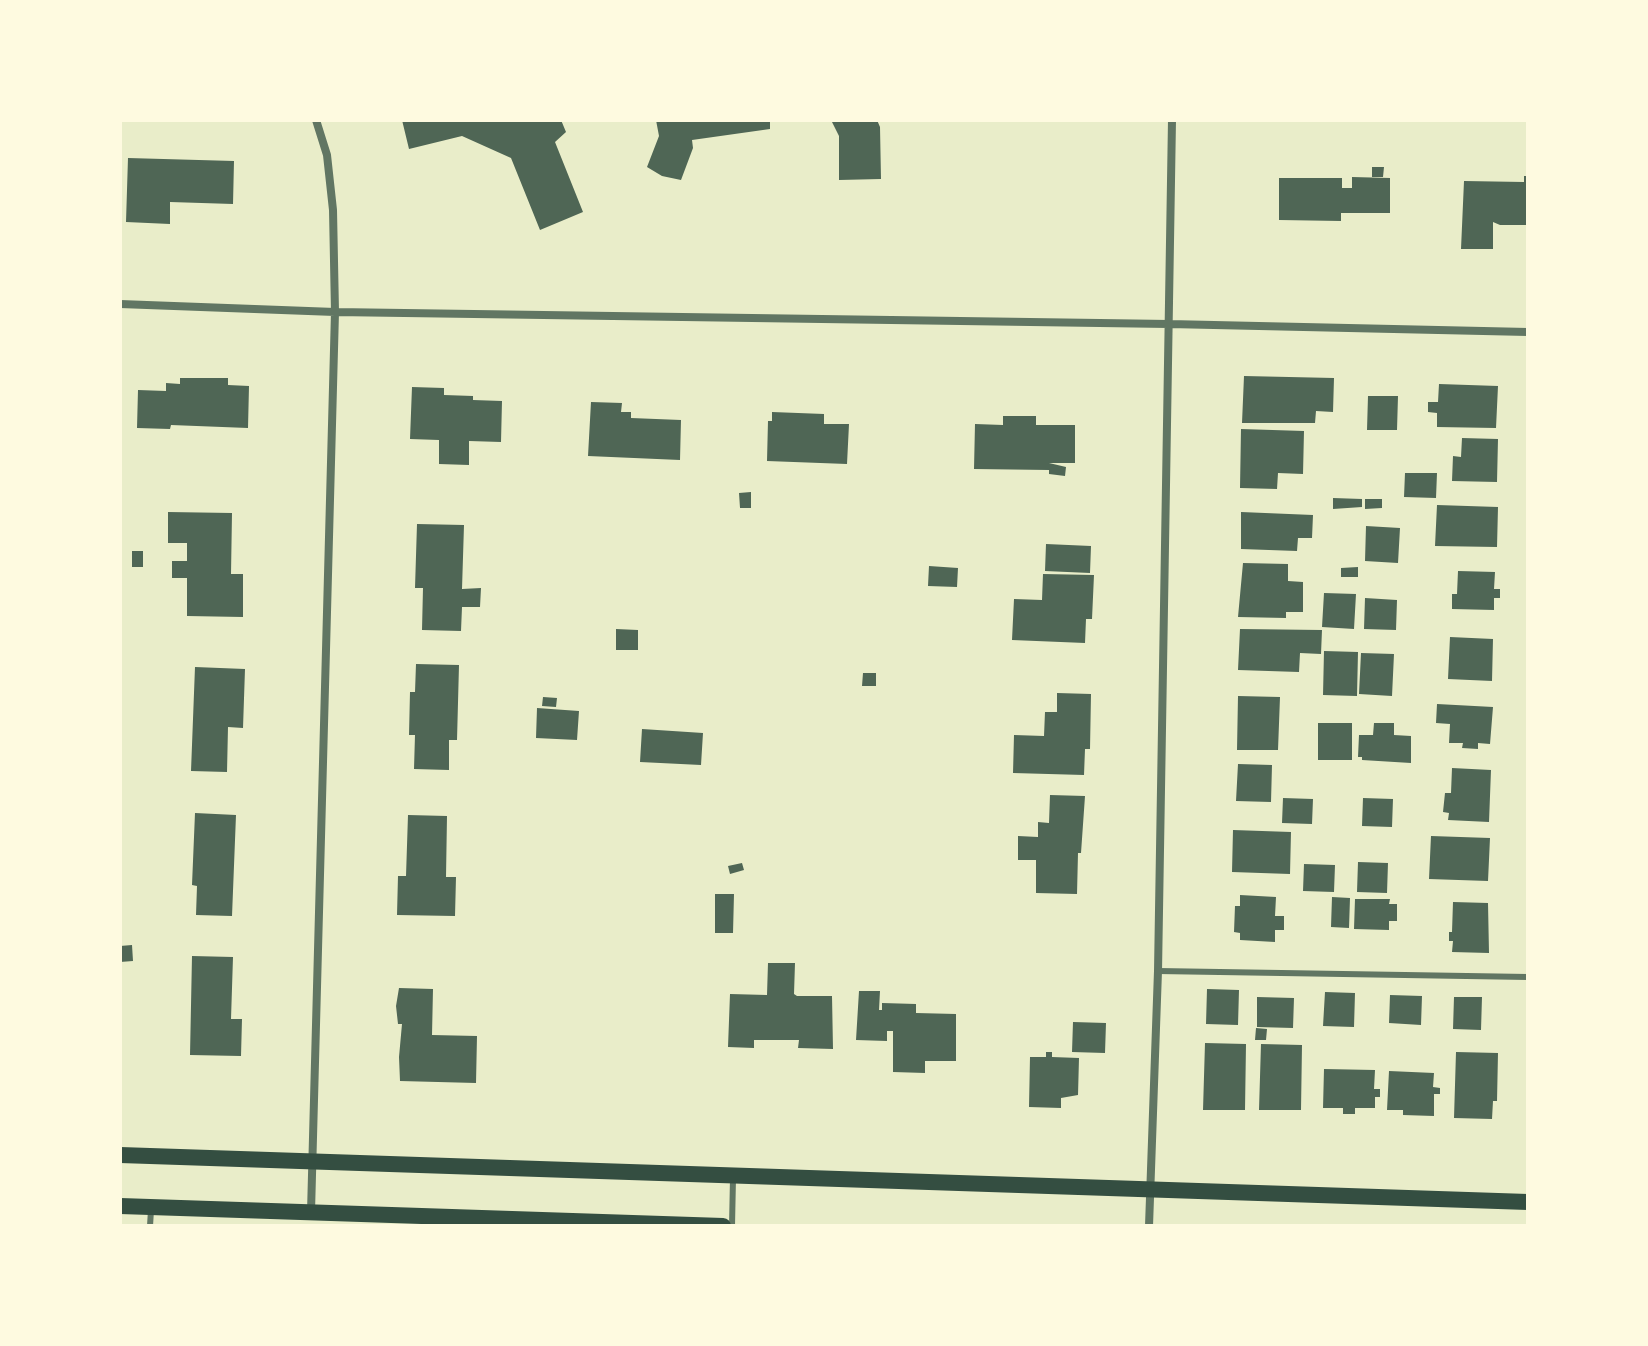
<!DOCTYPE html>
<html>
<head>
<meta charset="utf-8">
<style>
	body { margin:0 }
	#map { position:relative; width:1648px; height:1346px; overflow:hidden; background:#e9edc9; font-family:Inter,sans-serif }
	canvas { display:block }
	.frame { position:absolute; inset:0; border:122px solid #fefae0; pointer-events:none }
</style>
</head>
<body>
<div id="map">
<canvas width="1648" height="1346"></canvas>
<div class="frame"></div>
</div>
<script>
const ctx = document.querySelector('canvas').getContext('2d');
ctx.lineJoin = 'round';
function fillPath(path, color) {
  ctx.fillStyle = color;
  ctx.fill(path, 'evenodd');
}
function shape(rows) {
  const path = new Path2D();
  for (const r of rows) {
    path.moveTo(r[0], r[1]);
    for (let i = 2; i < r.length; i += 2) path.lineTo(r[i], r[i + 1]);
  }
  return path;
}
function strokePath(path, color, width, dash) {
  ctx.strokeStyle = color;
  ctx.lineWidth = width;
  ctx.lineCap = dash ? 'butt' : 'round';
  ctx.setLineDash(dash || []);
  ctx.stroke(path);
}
fillPath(shape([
	[402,120,561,120,566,132,555,142,583,212,540,230,511,158,462,136,409,149],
	[656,120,770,120,770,129,692,140,693,148,681,180,662,176,647,167,659,136],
	[831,120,877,120,880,127,881,179,839,180,839,136],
	[128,158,234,161,233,204,170,202,170,224,126,222],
	[1372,167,1384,167,1383,177,1372,177],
	[1524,176,1528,176,1528,225,1500,225,1493,222,1493,249,1461,249,1464,181,1524,182],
	[1352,177,1390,178,1390,213,1341,213,1341,221,1279,220,1279,178,1342,178,1342,188,1352,188],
	[1244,376,1334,378,1333,412,1316,411,1315,423,1242,423],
	[180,378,228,378,228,385,249,386,248,428,171,425,170,429,137,428,138,390,166,391,166,383,180,384],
	[1439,384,1498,386,1496,428,1437,427,1437,413,1428,412,1428,402,1438,402],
	[412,387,444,388,444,395,473,396,473,400,502,401,501,442,469,441,469,465,439,464,439,440,410,439],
	[1368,396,1398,396,1397,430,1367,430],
	[591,402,622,403,621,412,631,412,631,418,681,420,680,460,588,456],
	[772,412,824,414,824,424,849,424,847,464,767,461,768,421,772,421],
	[1003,416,1036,416,1036,425,1075,425,1075,463,1049,463,1066,467,1065,476,1049,474,1049,470,974,469,975,424,1003,425],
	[1241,429,1304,431,1303,474,1278,473,1277,489,1240,488],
	[1462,438,1498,439,1497,482,1452,481,1453,456,1461,457],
	[1405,473,1437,473,1436,498,1404,497],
	[751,492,751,508,740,508,739,493],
	[1333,498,1362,499,1362,507,1333,509],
	[1365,499,1382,499,1382,508,1365,509],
	[1437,505,1498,507,1497,547,1435,546],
	[168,512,232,513,231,574,243,574,243,617,187,616,187,578,172,578,172,561,187,561,187,543,168,543],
	[1241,512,1313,515,1312,538,1298,538,1297,551,1241,549],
	[417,524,464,525,462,589,481,588,480,607,462,607,461,631,422,630,423,588,415,588],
	[1366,526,1400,528,1398,563,1365,561],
	[1046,544,1091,546,1090,573,1045,571],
	[132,551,143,551,143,567,132,567],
	[1243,563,1288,564,1288,581,1303,582,1303,612,1286,612,1286,618,1238,617],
	[929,566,958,568,957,587,928,586],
	[1358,567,1358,577,1341,577,1341,568],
	[1458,571,1495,572,1494,589,1500,589,1500,598,1494,598,1494,610,1452,609,1452,594,1457,594],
	[1043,574,1094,575,1092,619,1086,619,1085,643,1012,640,1014,599,1042,600],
	[1324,593,1356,594,1354,629,1322,627],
	[1365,598,1397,600,1396,630,1364,629],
	[616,629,638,630,638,650,616,650],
	[1240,629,1322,630,1321,654,1300,653,1299,672,1238,670],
	[1450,637,1493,639,1492,681,1448,679],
	[1324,651,1358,652,1357,696,1323,695],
	[1361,653,1394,654,1392,696,1359,694],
	[416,664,459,665,457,740,449,740,449,770,414,769,415,735,409,735,410,692,415,692],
	[195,667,245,669,243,728,228,727,227,772,191,771],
	[863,673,876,673,876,686,862,686],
	[1057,693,1091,694,1090,749,1085,749,1084,775,1013,773,1014,735,1044,736,1045,712,1057,712],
	[1238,696,1280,697,1278,750,1237,750],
	[543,697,557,698,556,707,542,706],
	[1437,704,1493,707,1490,744,1478,743,1478,749,1462,748,1463,743,1449,743,1450,724,1436,723],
	[537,708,579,711,577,740,536,738],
	[1318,723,1352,723,1352,760,1318,760],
	[1374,723,1394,723,1394,735,1411,736,1411,763,1362,760,1362,757,1358,757,1359,735,1373,735],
	[642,729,703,733,701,765,640,762],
	[1238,764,1272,765,1271,802,1236,801],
	[1452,768,1491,770,1489,822,1448,820,1449,813,1443,812,1445,793,1451,793],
	[1050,795,1085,796,1081,853,1078,853,1077,894,1036,893,1036,860,1018,860,1018,836,1038,837,1038,822,1049,823],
	[1283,798,1313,799,1312,824,1282,823],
	[1363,798,1393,799,1392,827,1362,826],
	[195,813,236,815,232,916,196,915,197,886,192,885],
	[408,815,447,816,446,877,456,877,455,916,397,915,398,876,406,876],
	[1233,830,1291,832,1290,874,1232,872],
	[1431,836,1490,838,1488,881,1429,879],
	[1358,862,1388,863,1387,893,1357,892],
	[742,863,744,870,730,874,728,866],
	[1304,864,1335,865,1334,892,1303,891],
	[715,894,734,894,733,933,715,933],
	[1240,895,1276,897,1275,916,1284,916,1284,930,1275,930,1275,942,1240,940,1240,933,1234,932,1235,906,1240,906],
	[1332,897,1350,898,1349,928,1331,927],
	[1355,899,1390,899,1389,904,1397,904,1397,921,1389,921,1389,930,1354,929],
	[1453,902,1488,903,1489,953,1452,952,1453,941,1449,941,1449,932,1452,932],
	[132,945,133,961,120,962,120,946],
	[192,956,233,957,231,1019,242,1019,241,1056,190,1055],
	[768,963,795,963,794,994,797,996,832,996,833,1049,798,1048,799,1040,754,1040,754,1048,728,1047,730,994,767,995],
	[399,988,433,989,432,1035,477,1036,476,1083,400,1081,399,1057,402,1024,398,1024,396,1006],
	[1207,989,1239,990,1238,1025,1206,1024],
	[859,991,880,991,879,1010,882,1010,882,1003,916,1004,916,1013,956,1014,956,1061,925,1061,925,1073,893,1072,893,1031,887,1031,887,1041,856,1040],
	[1325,992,1355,993,1354,1027,1323,1026],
	[1390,995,1422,996,1421,1025,1389,1023],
	[1257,997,1294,998,1293,1028,1257,1027],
	[1454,997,1482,997,1481,1030,1453,1029],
	[1073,1022,1106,1023,1105,1053,1072,1052],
	[1256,1028,1267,1029,1266,1040,1255,1040],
	[1205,1043,1246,1044,1245,1110,1203,1110],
	[1261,1044,1302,1045,1301,1110,1259,1110],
	[1046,1052,1052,1052,1052,1057,1079,1058,1078,1095,1061,1098,1061,1108,1029,1107,1030,1057,1046,1057],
	[1456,1052,1498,1053,1497,1101,1493,1101,1492,1119,1454,1118],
	[1324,1069,1375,1070,1374,1089,1380,1089,1380,1097,1375,1097,1375,1108,1355,1108,1355,1114,1343,1114,1343,1108,1323,1108],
	[1389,1071,1434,1073,1433,1087,1440,1088,1440,1094,1434,1094,1434,1116,1403,1115,1403,1110,1387,1110]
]), '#4f6655');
strokePath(shape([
	[1158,971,1528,977],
	[150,1226,151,1210],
	[732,1226,733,1178]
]), '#617663', 6);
strokePath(shape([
	[120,304,335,312,1169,324,1528,332],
	[311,1212,335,312,333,210,327,155,316,120],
	[1149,1226,1158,971,1172,120]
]), '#617663', 8);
strokePath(shape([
	[120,1155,1528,1202],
	[120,1206,723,1226]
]), '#344e41', 16);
</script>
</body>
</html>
